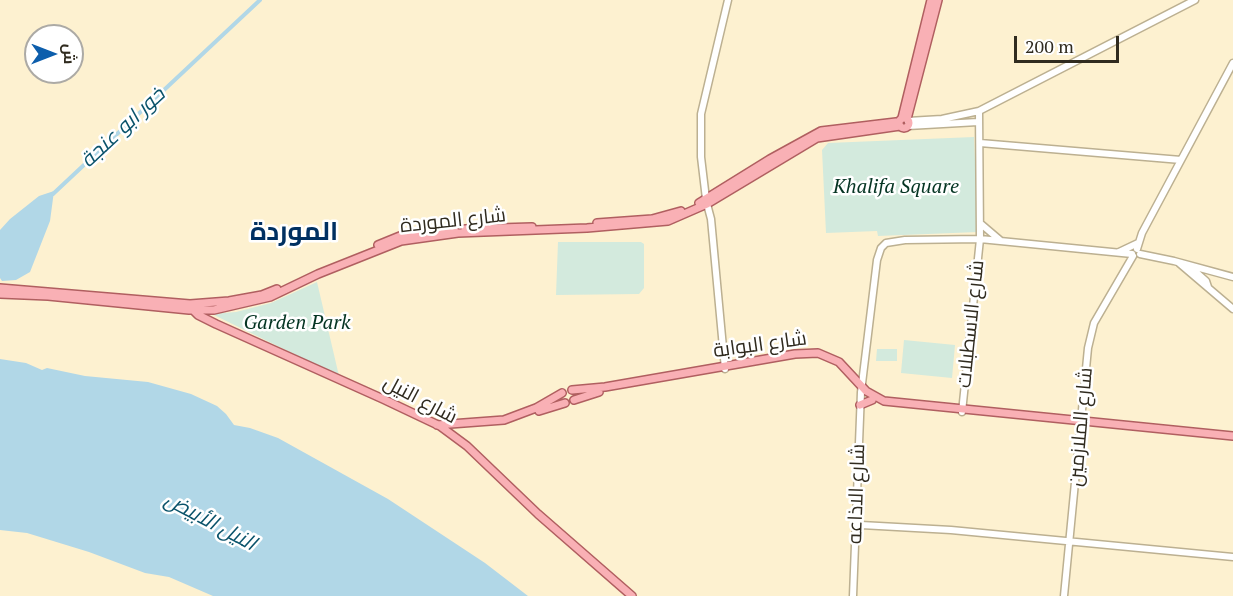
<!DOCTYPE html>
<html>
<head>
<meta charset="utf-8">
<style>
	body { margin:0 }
	#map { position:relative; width:1233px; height:596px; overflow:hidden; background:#fdf1d0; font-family:"PT Serif",Cairo,serif }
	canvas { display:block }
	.north { position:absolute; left:24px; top:24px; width:60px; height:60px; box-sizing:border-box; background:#fff; border:2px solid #acaaa5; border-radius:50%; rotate:90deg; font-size:16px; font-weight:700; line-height:24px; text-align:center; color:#302b1f }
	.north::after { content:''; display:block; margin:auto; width:21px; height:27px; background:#0d5eac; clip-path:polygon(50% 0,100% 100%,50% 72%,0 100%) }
	.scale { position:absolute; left:1014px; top:36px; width:105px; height:27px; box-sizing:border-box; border:3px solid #302b1f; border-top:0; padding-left:8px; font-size:18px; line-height:21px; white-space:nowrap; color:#302b1f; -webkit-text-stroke:4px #fff; paint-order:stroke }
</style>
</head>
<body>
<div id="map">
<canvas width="1233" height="596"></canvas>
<div class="north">ش</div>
<div class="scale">200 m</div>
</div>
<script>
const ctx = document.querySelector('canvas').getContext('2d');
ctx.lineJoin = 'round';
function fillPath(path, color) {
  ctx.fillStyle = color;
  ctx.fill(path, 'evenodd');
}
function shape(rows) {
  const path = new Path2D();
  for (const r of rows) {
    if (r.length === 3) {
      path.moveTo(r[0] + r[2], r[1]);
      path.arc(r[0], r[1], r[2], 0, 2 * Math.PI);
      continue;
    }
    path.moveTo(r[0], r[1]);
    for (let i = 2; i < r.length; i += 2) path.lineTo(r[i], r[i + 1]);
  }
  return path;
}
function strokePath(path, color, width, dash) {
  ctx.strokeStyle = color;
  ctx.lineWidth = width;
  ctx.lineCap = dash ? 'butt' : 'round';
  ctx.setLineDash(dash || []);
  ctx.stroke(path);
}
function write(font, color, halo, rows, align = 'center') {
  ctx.font = font + ' "PT Serif",Cairo,serif';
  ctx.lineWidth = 5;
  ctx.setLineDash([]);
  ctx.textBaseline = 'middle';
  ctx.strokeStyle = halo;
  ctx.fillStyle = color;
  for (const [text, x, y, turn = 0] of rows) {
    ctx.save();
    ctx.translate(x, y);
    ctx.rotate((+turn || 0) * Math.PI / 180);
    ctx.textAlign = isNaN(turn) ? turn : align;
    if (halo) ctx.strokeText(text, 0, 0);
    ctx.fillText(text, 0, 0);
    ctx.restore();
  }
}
fillPath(shape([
	[974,137,978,232,878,236,877,231,826,233,822,150,828,143],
	[558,242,641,242,644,244,644,288,639,294,556,295],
	[317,282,339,376,212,314,236,312,271,303],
	[904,340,955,345,952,378,901,373],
	[877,349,897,349,897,361,876,361]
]), '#d3eadd');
fillPath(shape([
	[54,191,50,221,30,272,16,280,2,281,0,278,0,230,10,219,39,196],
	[0,359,26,363,42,370,47,368,85,376,148,382,191,394,217,406,226,414,234,425,250,428,278,438,388,499,485,563,528,596,213,596,169,577,145,573,89,552,27,533,0,530]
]), '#b1d7e7');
strokePath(shape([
	[53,194,260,0]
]), '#b1d7e7', 4);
const secondary = shape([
	[979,111,980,239,1132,254],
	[908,121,942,119,979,111,1195,0],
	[908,126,978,122],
	[980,143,1181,160],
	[706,199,701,157,701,114,728,0],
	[707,204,711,219,725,369],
	[981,224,1001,241],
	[1137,249,1142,233,1233,63],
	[1119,252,1138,243],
	[1140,254,1174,261,1233,277],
	[1179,263,1233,309],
	[1188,265,1206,281,1208,287],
	[856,530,861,525,951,530,1233,557],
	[853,596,861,392,877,260,881,248,886,243,905,240,980,239,962,412],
	[1064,596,1088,348,1094,323,1133,256]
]);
const primary = shape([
	[904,123,5],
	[902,118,931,0],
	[907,119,938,0],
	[699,203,770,159,821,131,896,122],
	[597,223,652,219,681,211],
	[465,229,532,227],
	[378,245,405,234,454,229],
	[0,288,190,304,229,301,262,295,277,289],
	[0,294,48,296,189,310,214,310,270,297,318,274,401,241,458,233,587,228,668,221,707,204,817,138,900,126],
	[192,309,198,315,216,324,383,399,440,426,467,446,538,514,632,596],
	[572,390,605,387,795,354,818,353,839,362,866,391,884,401,1233,436],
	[574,400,599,392],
	[860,405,872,400],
	[539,411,565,403],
	[437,425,504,420,536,408,562,393]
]);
strokePath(secondary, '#bcb091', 9);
strokePath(primary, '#b05f60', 10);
strokePath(secondary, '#fff', 6);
strokePath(primary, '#f9b0b5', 7);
write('italic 20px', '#053523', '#fff', [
	["Khalifa Square",896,187],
	["Garden Park",297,323]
]);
write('20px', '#302b1f', '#fff', [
	["شارع الموردة",453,221,-6],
	["شارع الاسطبلات",971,324,-84],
	["شارع البوابة",760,345,-8],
	["شارع النيل",420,400,28],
	["شارع الملازمين",1081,427,-85],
	["شارع الاذاعه",857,494,-88]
]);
write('italic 21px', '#0a536b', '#fff', [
	["خور ابو عنجة",123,128,-43],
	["النيل الأبيض",210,522,28]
]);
write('bold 26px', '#003061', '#fff', [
	["الموردة",294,233]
]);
</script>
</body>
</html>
